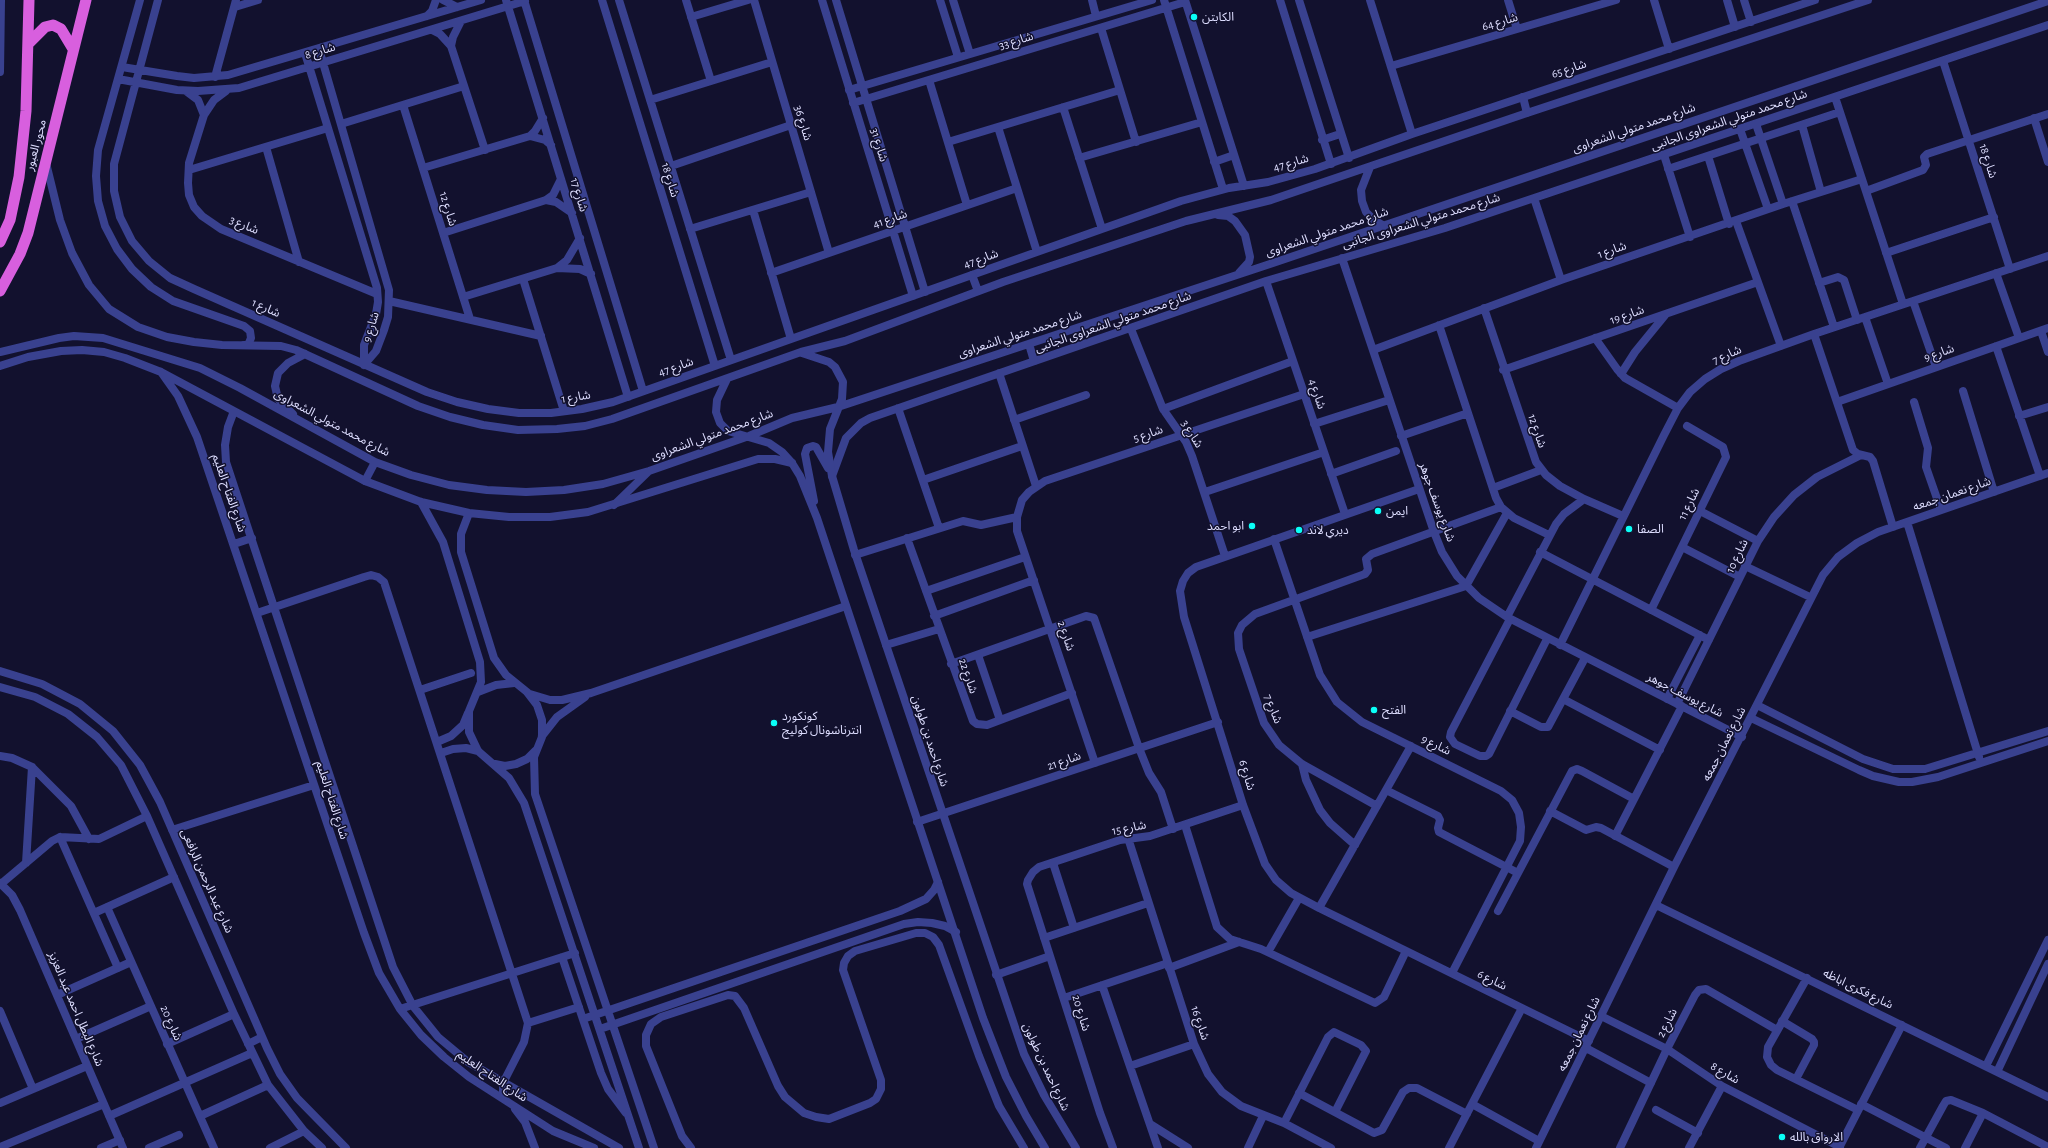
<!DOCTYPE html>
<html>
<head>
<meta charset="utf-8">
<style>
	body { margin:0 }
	canvas { display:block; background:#12112e }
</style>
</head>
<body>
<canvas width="2048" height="1148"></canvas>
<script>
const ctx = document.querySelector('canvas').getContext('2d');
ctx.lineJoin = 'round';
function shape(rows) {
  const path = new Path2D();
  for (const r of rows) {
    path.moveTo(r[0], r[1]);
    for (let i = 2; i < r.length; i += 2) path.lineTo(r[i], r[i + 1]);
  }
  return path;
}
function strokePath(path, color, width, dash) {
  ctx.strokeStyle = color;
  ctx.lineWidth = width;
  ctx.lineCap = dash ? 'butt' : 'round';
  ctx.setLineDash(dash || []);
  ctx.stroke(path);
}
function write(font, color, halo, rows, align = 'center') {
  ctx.font = font + ' "Alegreya Sans","Noto Sans Arabic",sans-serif';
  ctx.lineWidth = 3;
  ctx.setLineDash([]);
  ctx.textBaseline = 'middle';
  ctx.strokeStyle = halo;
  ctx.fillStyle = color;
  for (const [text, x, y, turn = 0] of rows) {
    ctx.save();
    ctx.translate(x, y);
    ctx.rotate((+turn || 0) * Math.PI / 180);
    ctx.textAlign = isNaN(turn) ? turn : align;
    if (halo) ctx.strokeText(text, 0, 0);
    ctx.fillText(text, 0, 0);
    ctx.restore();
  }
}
strokePath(shape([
	[140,0,98,150,96,176,98,201,105,226,117,249,132,269,151,287,173,301,244,326,250,331,251,338,248,345,244,345],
	[158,0,114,164,114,191,120,217,132,241,149,261,170,278,194,289,427,392,457,402,488,409,519,413,551,413,582,409,613,402,1181,201,1229,188,1268,182,1315,169,1412,134,1815,0],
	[443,0,457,7],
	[506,0,628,397],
	[524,0,643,391],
	[602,0,715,366],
	[619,0,731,360],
	[686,0,711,81],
	[754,0,829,253],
	[822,0,913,296],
	[836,0,925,292],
	[940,0,958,57],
	[953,0,970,54],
	[1092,0,1096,16],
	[1164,0,1223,189],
	[1185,0,1244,186],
	[1280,0,1331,164],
	[1299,0,1349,158],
	[1370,0,1412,134],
	[1508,0,1517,29],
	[1654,0,1669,49],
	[1727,0,1735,27],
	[1744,0,1751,22],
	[235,7,258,0],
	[427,16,432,11,436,0],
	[691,17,748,0],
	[1101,28,1136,142],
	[432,30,440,34,451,46,485,150],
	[451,46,453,37,461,21],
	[319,49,389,290,388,317,384,330,376,351,364,365],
	[305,53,377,288,378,302,376,314,364,345,364,365],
	[1943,61,2010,269],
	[1391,66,1616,0],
	[122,67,177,76,194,78,228,75,481,0],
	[0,72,1,0],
	[215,77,236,0],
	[118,79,177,90,198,91,239,88,525,1],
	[929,80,967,205],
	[849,90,1152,0],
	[186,91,198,100,204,115],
	[226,91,214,100,204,115,189,163,188,183,189,195,194,207,202,216,221,229,377,294],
	[1835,97,1903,304],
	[650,100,772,62],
	[853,103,1185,2],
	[403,105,470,319],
	[1063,107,1102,229],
	[2034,118,2048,162],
	[341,124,464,86],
	[1756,124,1783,204],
	[1802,125,1821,192],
	[998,127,1037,252],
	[1740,129,1768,209],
	[530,136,535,131,543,118],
	[1322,140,1340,134],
	[948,142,1120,90],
	[266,147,299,262],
	[1664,155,1690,237],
	[1708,156,1729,224],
	[1079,158,1202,122],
	[1214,162,1234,155],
	[671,166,791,125],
	[423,168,530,136,545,140,551,145],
	[1668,169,1840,112],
	[189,170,328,128],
	[1866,191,1923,170,1926,165,1924,157,1927,154,2048,114],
	[1534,198,1561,280],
	[546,200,556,202,572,213],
	[1792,201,1834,327],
	[753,210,791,339],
	[1736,221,1781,346],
	[690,229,811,192],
	[443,233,546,200,553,195,561,179],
	[1886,253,1994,217],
	[1342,258,1434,532,1442,552,1457,576,1479,598,1507,617,1742,737],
	[557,268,567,260,580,238],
	[771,273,1017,188],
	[1996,273,2019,338],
	[523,279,564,411],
	[1266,281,1345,514],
	[1819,283,1838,277,1844,280,1857,320],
	[463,297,557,268,580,269,591,274],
	[389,301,541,336],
	[1913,301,1936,367],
	[1484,308,1536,462,1546,475,1560,486,1584,499,1623,516],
	[1865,317,1888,384],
	[1439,325,1496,498,1501,507,1514,518,1549,535],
	[1131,329,1163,409,1186,442,1192,456,1225,556],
	[2041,331,2048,352],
	[1814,334,1853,450,1858,454,1870,457,1873,461,1893,527],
	[1595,338,1617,369,1625,378,1678,408],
	[1996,346,2040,476],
	[1373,350,1561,280,1783,204,1862,179],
	[0,366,28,357,61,351,82,350,104,352,125,358,161,372,365,481,421,502,469,513,509,517,550,517,588,512,758,459,775,459,792,463],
	[1503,370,1758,282],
	[161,372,178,396,197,437,364,933,379,973,400,1009,421,1035,444,1057,469,1077,553,1131,594,1148],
	[999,373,1036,486],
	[1621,374,1635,352,1666,314],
	[1963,391,1994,492],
	[1837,402,2048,328],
	[1914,402,1928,448,1926,467,1941,510],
	[898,408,939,528],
	[1163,409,1293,361],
	[234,411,228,427,225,445,226,462,393,967,413,1006,438,1037,468,1062,619,1148],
	[2019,416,2048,407],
	[1014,420,1086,395],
	[1314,424,1389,400],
	[1401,436,1468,413],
	[1331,474,1396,451],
	[832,476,846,438,861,423,870,418,1266,281,1445,228,2048,25],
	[923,480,1022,446],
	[1493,488,1541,470],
	[1419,489,1196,567,1188,573,1183,581,1180,591,1184,617,1243,805,1265,864,1276,880,1291,893,1319,908,1589,1041],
	[1205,492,1324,452],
	[421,502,443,542,480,662,481,682,469,711,469,732,478,751,509,778,524,803,639,1148],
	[1700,511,1758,541],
	[469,513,461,534,461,552,494,658,506,675,527,692,537,705,542,720,542,737,534,757,535,794,654,1148],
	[1907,522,1979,757],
	[907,538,973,721,977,724,987,725,1072,693],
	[1274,539,1320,675,1337,702,1362,722,1501,791,1512,800,1519,813,1521,827,1520,841,1452,973],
	[234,544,252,538],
	[1682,547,1740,577],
	[1540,552,1709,640],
	[855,555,963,521,981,525,1017,517],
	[1745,566,1810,597],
	[926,591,1025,557],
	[1651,610,1726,457,1723,447,1687,426],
	[257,613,364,577,371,575,378,577,384,582,528,1023,524,1042,503,1083,503,1098],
	[934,616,1034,580],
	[1507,617,1556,524,1564,514,1584,499],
	[1510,619,1451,732,1450,737,1455,744,1480,756,1486,756,1489,754,1547,639],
	[1307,637,1466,586,1507,513],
	[886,645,939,629],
	[1560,645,1664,435,1678,408,1690,392,1705,379,1721,369,1739,361,1814,334,2048,256],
	[978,655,1000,720],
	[951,664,1086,616,1094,618,1139,748,1149,773,1161,792,1173,829],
	[0,671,42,684,80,704,113,731,140,765,160,802,267,1048,280,1074,297,1098,346,1148],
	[0,687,35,697,68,714,97,737,121,765,147,816,234,1014,268,1085,304,1131,322,1148],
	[420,690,471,673],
	[478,692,496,685,514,683],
	[530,694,550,700,562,700,591,693,846,606],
	[1563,699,1660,750],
	[1667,699,1700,635],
	[1677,704,1758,541,1774,517,1794,495,1817,477,1861,455],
	[1757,705,1863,759,1893,769,1925,769,2048,731],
	[1510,711,1541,727,1548,727,1585,658],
	[1751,718,1859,770,1873,776,1899,782,1912,782,1938,777,2048,741],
	[542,736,557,717,585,697],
	[437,742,451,736,463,725,468,713],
	[441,753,453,749,466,748,478,751],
	[0,756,12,758,32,767,71,806,89,839],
	[1095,763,1017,531,1017,517,1022,500,1029,492,1045,481,1304,394],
	[495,764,505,766,516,764,527,759,535,751],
	[1302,764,1306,780,1320,810,1330,823,1355,845],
	[1386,790,1438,816,1440,820,1438,828,1439,832,1518,873],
	[1377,806,1302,764,1279,745,1264,723,1239,649,1238,633,1242,625,1255,614,1365,574,1368,570,1366,559,1372,554,1501,507],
	[1550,811,1586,830,1596,827,1601,828,1674,867],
	[917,822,1218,722],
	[1185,825,1217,927,1230,939,1261,949,1375,1003,1384,997,1406,951],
	[172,830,314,785],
	[1615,836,1682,706],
	[60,837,118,968],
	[1128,838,1194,1044,1208,1074,1222,1092,1241,1106,1284,1123,1331,1148],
	[26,863,32,767],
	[1053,863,1074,928],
	[0,883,12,895,20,910,123,1148],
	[1,884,52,841,60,837,99,839,147,816],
	[1656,905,2048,1097],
	[107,907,214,1148],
	[1319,908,1411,746],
	[1498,911,1572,771,1577,769,1582,771,1634,799],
	[94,913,174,877],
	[1044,938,1148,903],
	[1268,952,1299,898],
	[562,957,601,1073,608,1089,626,1113],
	[1169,968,1239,942],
	[996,975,1050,956],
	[1807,978,1768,1047,1767,1057,1771,1065,1777,1070,1858,1110],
	[1102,985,1158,1148],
	[57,995,131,962],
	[1064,998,1168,963],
	[400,1009,575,953],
	[0,1011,33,1089],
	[1601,1016,1667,1049,1722,1086,1840,1147],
	[583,1019,900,911,926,899,934,890,938,882],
	[1782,1021,1812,1039,1814,1042,1814,1045,1796,1079],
	[528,1023,579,1007],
	[600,1029,904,924,918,922,932,923,945,926,956,932],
	[76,1039,151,1006],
	[167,1044,234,1014],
	[248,1044,262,1037],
	[1586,1048,1651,1083],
	[1130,1066,1194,1044],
	[1986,1066,2048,940],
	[1997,1072,2048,964],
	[1299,1093,1374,1133,1382,1130,1403,1092,1409,1088,1417,1088,1467,1114],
	[0,1103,87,1066],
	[1472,1104,1539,1141],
	[1861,1104,1946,1148],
	[515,1109,525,1122,535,1148],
	[1656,1110,1698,1133],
	[109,1116,252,1053],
	[200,1116,268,1085],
	[1284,1123,1328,1037,1334,1032,1361,1045,1366,1051,1335,1112],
	[1150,1124,1188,1148],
	[0,1147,104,1104],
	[101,1148,120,1140],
	[149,1148,179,1135],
	[270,1148,304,1131],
	[691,1148,682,1136,646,1046,646,1035,651,1024,661,1017,728,995,735,996,744,1008,778,1086,785,1097,804,1113,816,1117,829,1119,870,1103,876,1099,881,1089,881,1080,843,970,844,963,848,956,855,951,916,933,925,933,933,937,939,945,979,1056,999,1106,1024,1148],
	[1113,1148,1100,1113,1027,884,1028,880,1033,872,1039,867,1120,840,1150,836,1243,805],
	[1248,1148,1263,1116],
	[1449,1148,1522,1008],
	[1536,1148,1674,867,1823,575,1838,557,1857,543,1878,532,2048,473],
	[1620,1148,1667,1049,1695,995,1699,990,1706,989,1777,1030],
	[1689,1148,1722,1086],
	[1839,1148,1902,1025],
	[1920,1148,1943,1106,1946,1101,1951,1100,1983,1113,2048,1147],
	[1965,1148,1983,1113]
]), '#39418f', 8);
strokePath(shape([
	[1523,97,1527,113],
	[46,163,60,220,72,253,89,285,109,309,138,327,167,337,194,342,222,345,281,346,296,350,418,406,450,417,483,425,518,430,557,429,585,426,612,419,801,352,845,341,1003,282,1186,221,1271,200,1527,113,1868,0],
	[1370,167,1361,190,1362,201,1366,212,1374,220,1384,226],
	[1218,215,1228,216,1235,221,1245,235,1250,257,1249,262,1239,273],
	[972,275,978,291],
	[1029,344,1034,361],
	[0,352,59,338,74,336,103,338,200,368,240,388,375,462,411,475,449,485,487,490,526,492,564,490,603,484,649,471,749,436,792,418,838,407,1273,263,2048,1],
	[802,353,829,362,835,367,843,382,842,399,830,429,828,452,832,476,854,550,1024,1054,1044,1095,1076,1148],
	[727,379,717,400,716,412,720,423,728,431,769,443,782,452,792,463,800,476,817,518,983,1018,1006,1077,1026,1116,1045,1148],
	[293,414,278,399,275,386,278,373,288,363,305,354],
	[365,481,375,462],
	[814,501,805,454,807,448,813,446,816,447,828,468],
	[614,505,648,472]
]), '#39418f', 8);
strokePath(shape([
	[28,44,45,27,53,25,61,29,73,49],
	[0,242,10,220,19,177,26,111,29,0],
	[0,291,20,254,28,233,86,0]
]), '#d85fde', 11);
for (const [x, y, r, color] of [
	[1194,17,4,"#0afff7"],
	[1378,511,4,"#0afff7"],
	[1252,526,4,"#0afff7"],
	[1629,529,4,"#0afff7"],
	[1299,530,4,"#0afff7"],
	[1374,710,4,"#0afff7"],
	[774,723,4,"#0afff7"],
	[1782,1137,4,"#0afff7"]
]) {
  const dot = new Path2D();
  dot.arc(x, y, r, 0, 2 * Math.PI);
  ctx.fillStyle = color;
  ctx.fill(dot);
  strokePath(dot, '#12112e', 1.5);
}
write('12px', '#dedeff', '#12112e', [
	["الكابتن",1202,17],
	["ايمن",1386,511],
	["ابو احمد",1244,526,"right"],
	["الصفا",1637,529],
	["ديري لاند",1307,530],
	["الفتح",1382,710],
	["كونكورد",782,716],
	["انترناشونال كوليج",782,730],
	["الارواق بالله",1790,1137]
], 'left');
write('12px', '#dedeff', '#12112e', [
	["شارع 64",1500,22,-16],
	["شارع 33",1016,41,-17],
	["شارع 8",320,51,-17],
	["شارع 65",1569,69,-18],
	["شارع محمد متولي الشعراوى الجانبى",1729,120,-19],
	["شارع 36",803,123,73],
	["شارع محمد متولي الشعراوى",1634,128,-19],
	["محور العبور",36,145,-75],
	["شارع 31",879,145,73],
	["شارع 18",1988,161,72],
	["شارع 47",1291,163,-16],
	["شارع 18",670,180,73],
	["شارع 17",579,195,73],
	["شارع 12",448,209,73],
	["شارع 41",890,219,-19],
	["شارع محمد متولي الشعراوى الجانبى",1421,221,-17],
	["شارع 3",244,225,23],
	["شارع محمد متولي الشعراوى",1327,232,-19],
	["شارع 1",1612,250,-19],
	["شارع 47",981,259,-20],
	["شارع 1",266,308,24],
	["شارع 19",1627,315,-19],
	["شارع محمد متولي الشعراوى الجانبى",1113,322,-19],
	["شارع 9",371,327,-73],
	["شارع محمد متولي الشعراوى",1020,334,-18],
	["شارع 9",1939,353,-19],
	["شارع 7",1727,355,-24],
	["شارع 47",676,367,-19],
	["شارع 4",1317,394,71],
	["شارع 1",576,397,-9],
	["شارع محمد متولي الشعراوى",332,423,28],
	["شارع 12",1537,431,71],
	["شارع 5",1148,434,-19],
	["شارع 3",1192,434,58],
	["شارع محمد متولي الشعراوى",712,435,-20],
	["شارع الفتاح العليم",229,493,71],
	["شارع نعمان جمعه",1952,494,-19],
	["شارع يوسف جوهر",1437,502,70],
	["شارع 11",1689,504,-64],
	["شارع 10",1737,556,-64],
	["شارع 2",1066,636,71],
	["شارع 22",968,676,71],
	["شارع يوسف جوهر",1685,695,27],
	["شارع 7",1273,709,68],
	["شارع احمد بن طولون",930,741,72],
	["شارع نعمان جمعه",1724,744,-63],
	["شارع 9",1436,745,26],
	["شارع 21",1064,761,-19],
	["شارع 6",1247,775,73],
	["شارع الفتاح العليم",332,800,72],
	["شارع 15",1129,828,-11],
	["شارع عبد الرحمن الرافعى",207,881,66],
	["شارع 6",1492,980,26],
	["شارع فكرى اباظه",1858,989,26],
	["شارع البطل احمد عبد العزيز",76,1009,67],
	["شارع 20",1081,1013,73],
	["شارع 20",171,1023,66],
	["شارع 16",1200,1023,71],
	["شارع 2",1667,1023,-63],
	["شارع نعمان جمعه",1579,1034,-64],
	["شارع احمد بن طولون",1046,1067,65],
	["شارع 8",1725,1073,30],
	["شارع الفتاح العليم",492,1076,34]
]);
</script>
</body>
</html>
